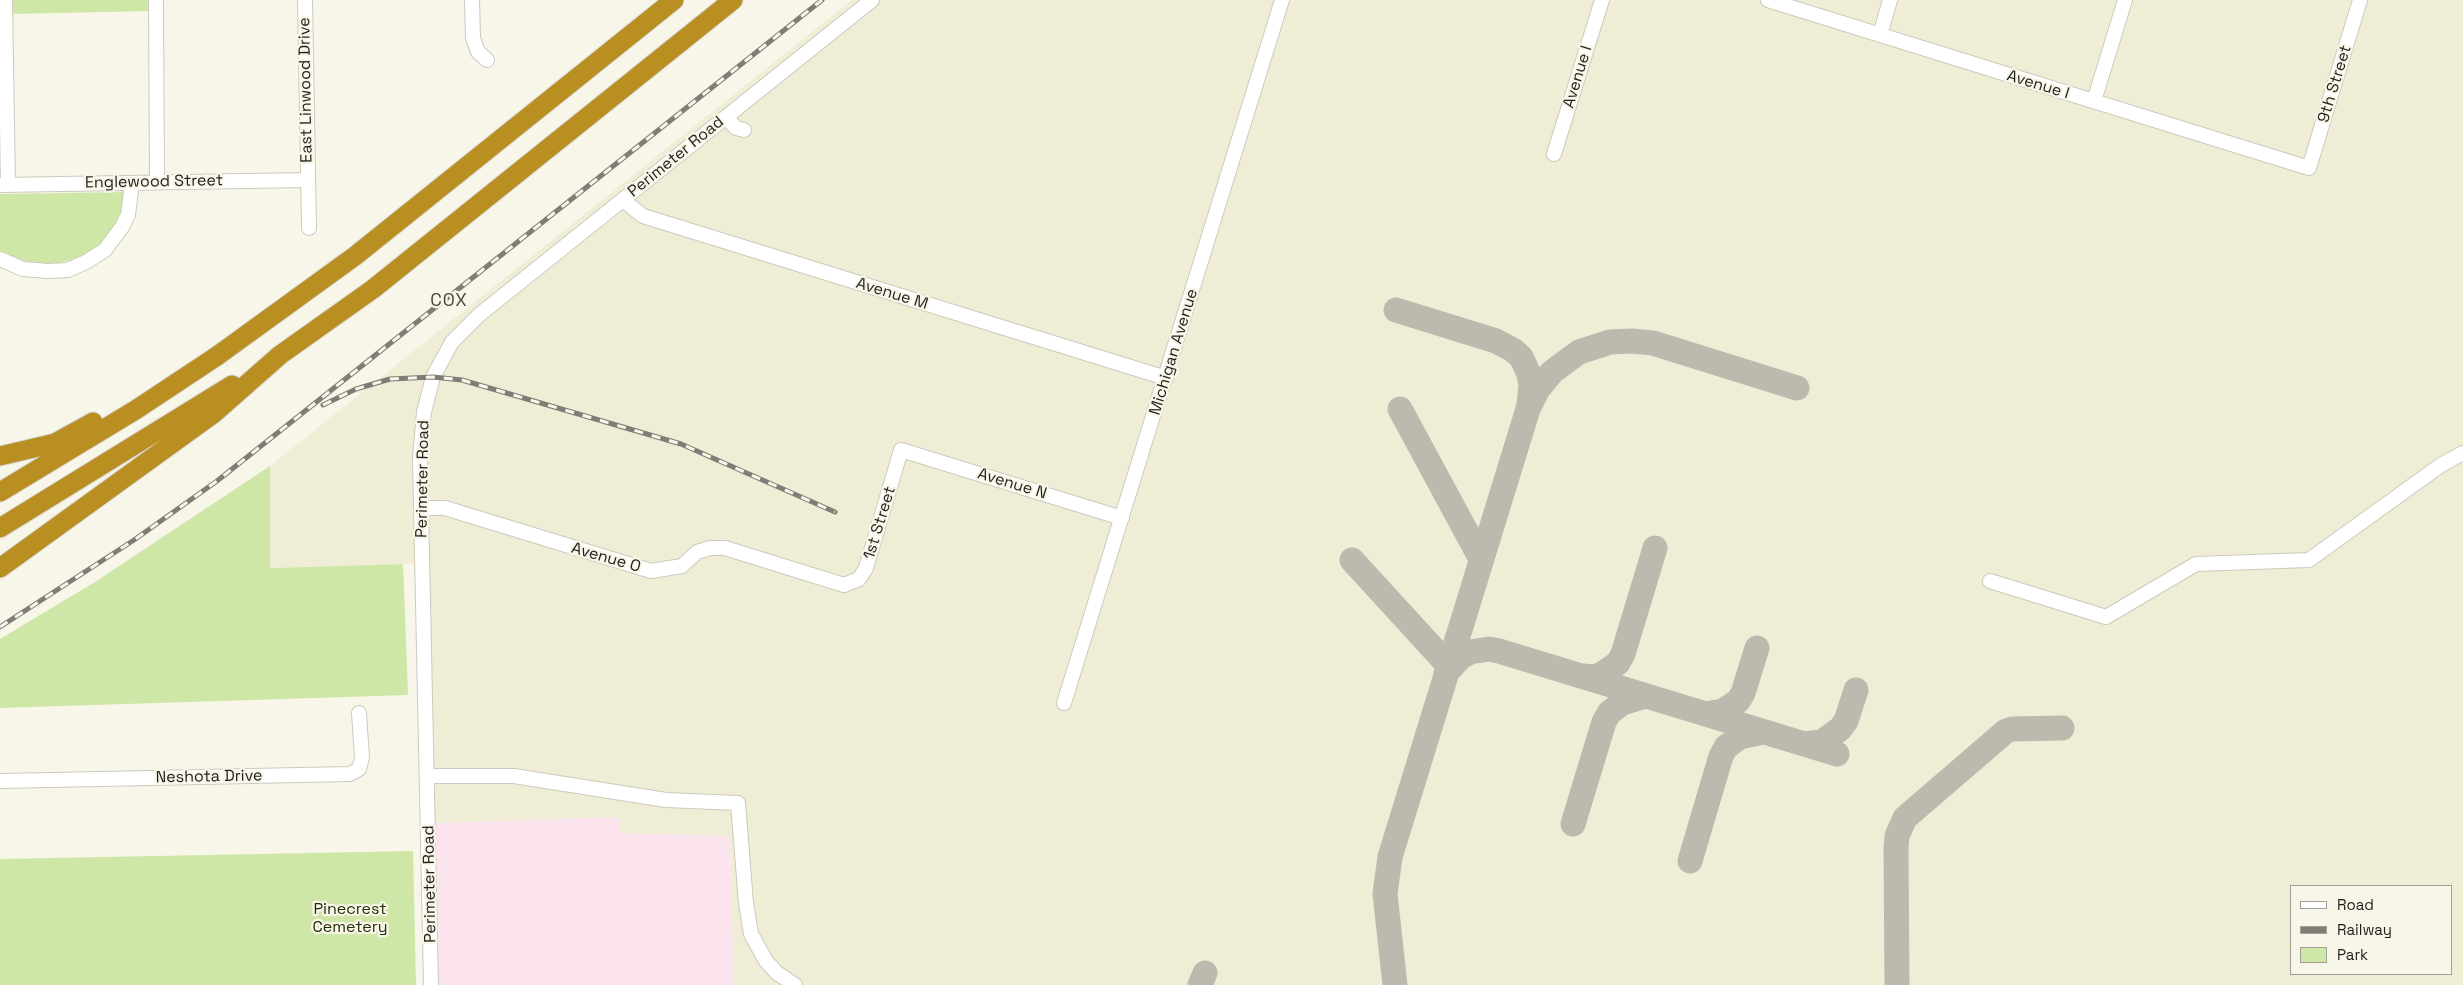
<!DOCTYPE html>
<html>
<head>
<meta charset="utf-8">
<style>
	body { margin:0 }
	#map { position:relative; width:2463px; height:985px; overflow:hidden; background:#f8f6e9; font-family:"Space Grotesk",sans-serif }
	canvas { display:block }
	.legend { position:absolute; left:2290px; top:885px; width:162px; height:90px; box-sizing:border-box; background:#f8f6e9; border:1px solid #a2a096; margin:0; padding:6px 9px; list-style:none; font-size:15px; color:#201f1a }
	.legend li { display:flex; align-items:center; gap:10px; height:25px }
	.legend b { width:25px; border:1px solid #a2a096 }
</style>
</head>
<body>
<div id="map">
<canvas width="2463" height="985"></canvas>
<ul class="legend">
<li><b style="height:6px;background:#fff"></b>Road</li>
<li><b style="height:6px;background:#7f7d75"></b>Railway</li>
<li><b style="height:14px;background:#cee7a6"></b>Park</li>
</ul>
</div>
<script>
const ctx = document.querySelector('canvas').getContext('2d');
ctx.lineJoin = 'round';
function fillPath(path, color) {
  ctx.fillStyle = color;
  ctx.fill(path, 'evenodd');
}
function shape(rows) {
  const path = new Path2D();
  for (const r of rows) {
    path.moveTo(r[0], r[1]);
    for (let i = 2; i < r.length; i += 2) path.lineTo(r[i], r[i + 1]);
  }
  return path;
}
function strokePath(path, color, width, dash) {
  ctx.strokeStyle = color;
  ctx.lineWidth = width;
  ctx.lineCap = dash ? 'butt' : 'round';
  ctx.setLineDash(dash || []);
  ctx.stroke(path);
}
function write(font, color, halo, rows, align = 'center') {
  ctx.font = font + ' "Space Grotesk",sans-serif';
  ctx.lineWidth = 4.5;
  ctx.setLineDash([]);
  ctx.textBaseline = 'middle';
  ctx.strokeStyle = halo;
  ctx.fillStyle = color;
  for (const [text, x, y, turn = 0] of rows) {
    ctx.save();
    ctx.translate(x, y);
    ctx.rotate((+turn || 0) * Math.PI / 180);
    ctx.textAlign = isNaN(turn) ? turn : align;
    if (halo) ctx.strokeText(text, 0, 0);
    ctx.fillText(text, 0, 0);
    ctx.restore();
  }
}
fillPath(shape([
	[619,817,620,833,730,836,734,985,436,985,434,823]
]), '#fce4ef');
fillPath(shape([
	[852,0,2463,0,2463,985,734,985,730,836,619,833,619,817,434,823,428,563,270,568,270,466],
	[2292,886,2452,886,2452,974,2292,974]
]), '#f0edd7');
fillPath(shape([
	[10,0,151,0,151,11,10,14],
	[126,192,122,210,112,231,103,242,81,257,56,264,41,265,11,258,0,251,0,194],
	[270,466,270,568,403,564,408,695,0,708,0,639,95,582],
	[413,851,416,985,0,985,0,859]
]), '#cee7a6');
strokePath(shape([
	[1396,310,1496,341,1513,350,1521,357,1529,374,1531,386,1529,404],
	[1400,409,1481,559],
	[1352,560,1449,666],
	[1446,673,1461,657,1470,652,1489,649,1499,651,1837,754],
	[1583,676,1593,677,1602,674,1618,663,1623,654,1655,548],
	[1705,714,1723,711,1738,701,1743,693,1757,648],
	[1804,744,1822,742,1840,729,1846,721,1856,690],
	[1573,824,1604,722,1609,713,1622,703,1646,696],
	[1690,861,1721,756,1726,747,1740,737,1763,732],
	[1200,985,1205,973],
	[1395,985,1385,894,1390,857,1528,409,1538,389,1552,372,1579,352,1610,342,1632,341,1653,343,1797,388],
	[1897,985,1896,848,1897,836,1905,818,2006,731,2012,729,2062,728]
]), '#bcbaaf', 25);
const minor = shape([
	[5,0,8,185],
	[156,0,157,182],
	[305,0,309,228],
	[472,0,473,38,478,52,487,60],
	[1768,0,2309,168,2360,0],
	[1880,35,1890,0],
	[2094,101,2125,0],
	[726,117,736,128,744,130],
	[1554,154,1602,0],
	[0,185,308,180],
	[623,200,643,216,1166,378],
	[0,259,23,269,48,271,68,270,86,262,105,250,122,227,128,215,132,183],
	[421,508,445,508,651,571,682,566,697,552,710,548,725,548,844,585,859,579,866,568,901,450,1122,518],
	[1990,581,2106,617,2196,564,2309,560,2441,465,2463,453],
	[1064,703,1282,0],
	[427,776,514,776,666,800,738,803,746,903,751,934,766,961,777,973,795,985],
	[0,781,350,774,359,769,362,758,359,713],
	[431,985,420,458,424,412,433,377,452,342,479,315,872,0]
]);
const highway = shape([
	[0,456,55,443,93,422],
	[0,492,137,409,217,356,355,256,674,0],
	[0,528,232,385],
	[0,568,213,414,280,355,373,289,733,0]
]);
strokePath(minor, '#cccabc', 16);
strokePath(highway, '#d7d7d6', 21);
strokePath(minor, '#fff', 14);
strokePath(highway, '#ba8f21', 19);
const rail = shape([
	[323,405,356,389,390,379,433,377,462,380,681,444,835,512],
	[0,627,134,540,217,481,822,0]
]);
strokePath(rail, '#7f7d75', 5);
strokePath(rail, '#f8f6e9', 3, [9]);
write('16px', '#201f1a', '#f8f6e9', [
	["Avenue I",1578,77,-73],
	["9th Street",2335,84,-73],
	["Avenue I",2038,85,17],
	["East Linwood Drive",306,90,-91],
	["Perimeter Road",676,157,-39],
	["Englewood Street",154,182,-1],
	["Avenue M",892,294,17],
	["Michigan Avenue",1174,352,-73],
	["Perimeter Road",423,479,-89],
	["Avenue N",1012,484,17],
	["1st Street",880,523,-73],
	["Avenue O",606,558,16],
	["Neshota Drive",209,777,-1],
	["Perimeter Road",430,884,-91]
]);
write('16px', '#222e08', '#f8f6e9', [
	["Pinecrest",350,910],
	["Cemetery",350,928]
]);
ctx.letterSpacing = '1px';
write('18px', '#49473c', '#f8f6e9', [
	["COX",449,301]
]);
ctx.letterSpacing = '0px';
</script>
</body>
</html>
